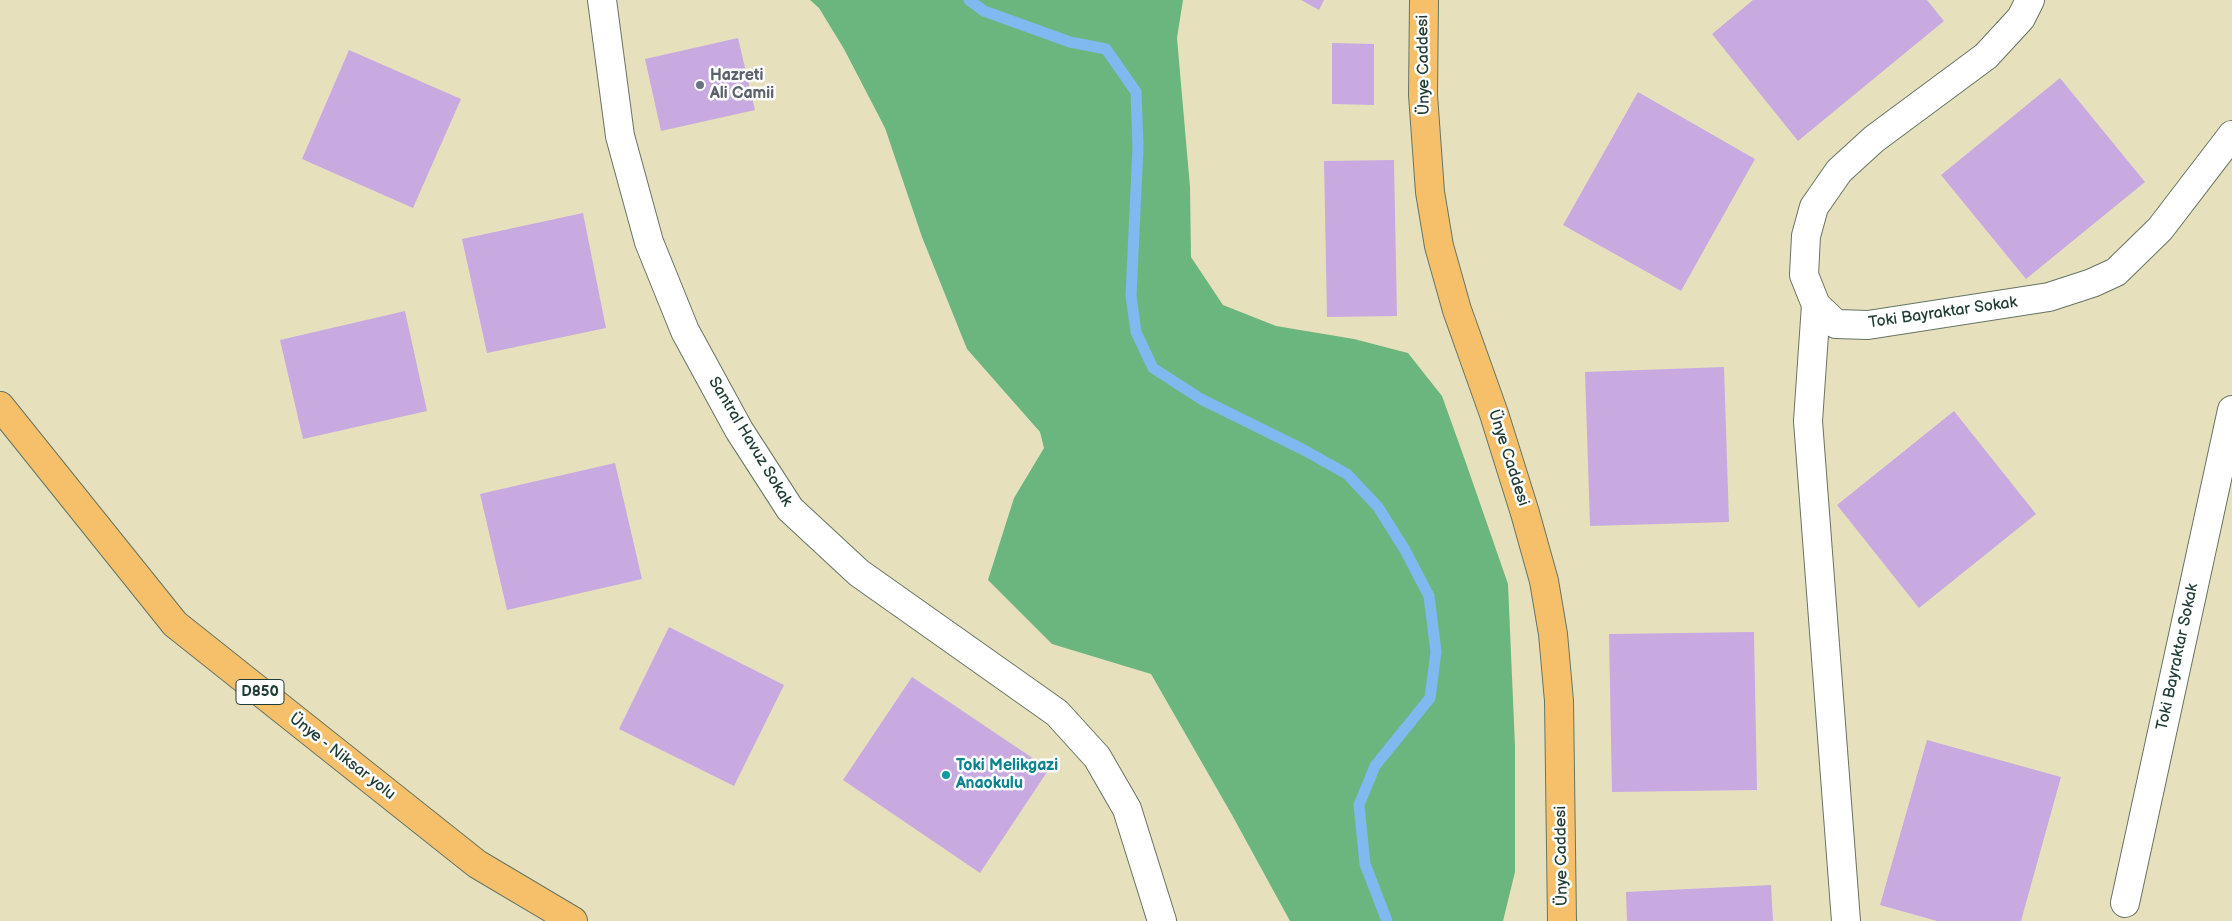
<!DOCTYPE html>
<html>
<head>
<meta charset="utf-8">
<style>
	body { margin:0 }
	canvas { display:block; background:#e7e0bd }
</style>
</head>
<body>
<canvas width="2232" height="921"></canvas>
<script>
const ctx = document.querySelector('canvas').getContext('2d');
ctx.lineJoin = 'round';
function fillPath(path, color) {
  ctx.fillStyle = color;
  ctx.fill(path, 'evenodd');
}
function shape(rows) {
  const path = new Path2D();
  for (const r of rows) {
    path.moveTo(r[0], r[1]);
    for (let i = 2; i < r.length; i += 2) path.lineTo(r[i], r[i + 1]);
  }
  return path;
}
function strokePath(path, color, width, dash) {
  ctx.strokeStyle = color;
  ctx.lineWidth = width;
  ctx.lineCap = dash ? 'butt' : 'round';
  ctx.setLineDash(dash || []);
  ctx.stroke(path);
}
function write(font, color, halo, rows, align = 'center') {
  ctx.font = font + ' "Balsamiq Sans",sans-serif';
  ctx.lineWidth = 5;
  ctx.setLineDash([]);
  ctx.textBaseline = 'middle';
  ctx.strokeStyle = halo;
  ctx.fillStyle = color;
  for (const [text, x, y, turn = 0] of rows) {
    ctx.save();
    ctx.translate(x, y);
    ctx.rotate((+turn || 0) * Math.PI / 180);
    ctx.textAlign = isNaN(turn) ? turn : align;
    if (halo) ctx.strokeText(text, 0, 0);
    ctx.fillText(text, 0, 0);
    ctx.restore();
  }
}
fillPath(shape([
	[810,0,1183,0,1177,38,1190,187,1191,257,1223,305,1276,326,1354,339,1408,353,1442,396,1466,463,1508,584,1515,746,1515,872,1503,921,1290,921,1232,815,1151,674,1052,644,988,580,1014,498,1044,448,1040,432,967,349,922,237,885,128,844,49,819,8]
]), '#6bb67e');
strokePath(shape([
	[969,0,984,11,1070,42,1106,49,1136,92,1138,147,1131,296,1136,332,1153,368,1201,399,1304,450,1347,474,1378,507,1405,550,1429,596,1436,652,1430,698,1375,766,1359,805,1365,864,1387,921]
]), '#80b8f0', 11);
fillPath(shape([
	[1301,0,1324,0,1319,10],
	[1753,0,1927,0,1944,21,1798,141,1712,34],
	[738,38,755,110,661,131,645,59],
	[1332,43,1374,44,1374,105,1332,104],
	[349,50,461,99,413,208,302,159],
	[2060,78,2145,182,2026,279,1941,175],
	[1638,92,1755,159,1681,291,1563,225],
	[1394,160,1397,316,1327,317,1324,161],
	[583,213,606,328,487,353,462,239],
	[405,311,427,411,303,439,280,340],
	[1724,367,1729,522,1590,526,1585,372],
	[1954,411,2036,514,1919,608,1837,505],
	[615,463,642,579,507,610,480,494],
	[669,627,784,685,734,786,619,729],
	[1754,632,1757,790,1612,792,1609,634],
	[912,677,1049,769,980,873,843,780],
	[1927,740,2061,777,2021,921,1937,921,1880,905],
	[1771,885,1773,921,1627,921,1626,892]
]), '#c8aae0');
const minor = shape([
	[602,0,620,136,649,242,685,331,739,430,790,509,859,573,1057,713,1097,757,1127,809,1162,921],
	[2030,0,2021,18,1986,56,1874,139,1839,171,1814,207,1806,236,1804,275,1816,305,1836,324,1868,325,2049,297,2092,283,2116,272,2160,229,2232,135],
	[1816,305,1808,421,1846,921],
	[2125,903,2232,410]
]);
const major = shape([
	[1424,0,1423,95,1430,192,1439,246,1457,310,1494,414,1525,513,1544,581,1553,634,1559,701,1562,921],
	[0,406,175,624,477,864,573,921]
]);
strokePath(minor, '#657664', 30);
strokePath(major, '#657664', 30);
strokePath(minor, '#fff', 28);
strokePath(major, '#f6c06b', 28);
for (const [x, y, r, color] of [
	[700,85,5,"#6b7280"],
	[946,775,5,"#0f9aa8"]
]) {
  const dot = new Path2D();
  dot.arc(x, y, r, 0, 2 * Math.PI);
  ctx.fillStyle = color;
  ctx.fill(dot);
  strokePath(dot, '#fff', 2);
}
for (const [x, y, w] of [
	[260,692,48]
]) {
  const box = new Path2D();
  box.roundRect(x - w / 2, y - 12.5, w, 25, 4);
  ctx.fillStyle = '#fff';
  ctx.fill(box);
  strokePath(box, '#1f3d34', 1);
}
write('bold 15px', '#1f3d34', null, [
	["D850",260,692]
]);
write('16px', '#1f3d34', '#fff', [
	["Ünye Caddesi",1424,65,-91],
	["Toki Bayraktar Sokak",1943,313,-8],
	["Santral Havuz Sokak",750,442,59],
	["Ünye Caddesi",1508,458,72],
	["Toki Bayraktar Sokak",2178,657,-78],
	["Ünye - Niksar yolu",342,757,38],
	["Ünye Caddesi",1562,856,-91]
]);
write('bold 16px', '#5b616d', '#fff', [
	["Hazreti",710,76],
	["Ali Camii",710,94]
], 'left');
write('bold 16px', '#0d838f', '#fff', [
	["Toki Melikgazi",956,766],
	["Anaokulu",956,784]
], 'left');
</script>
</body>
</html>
